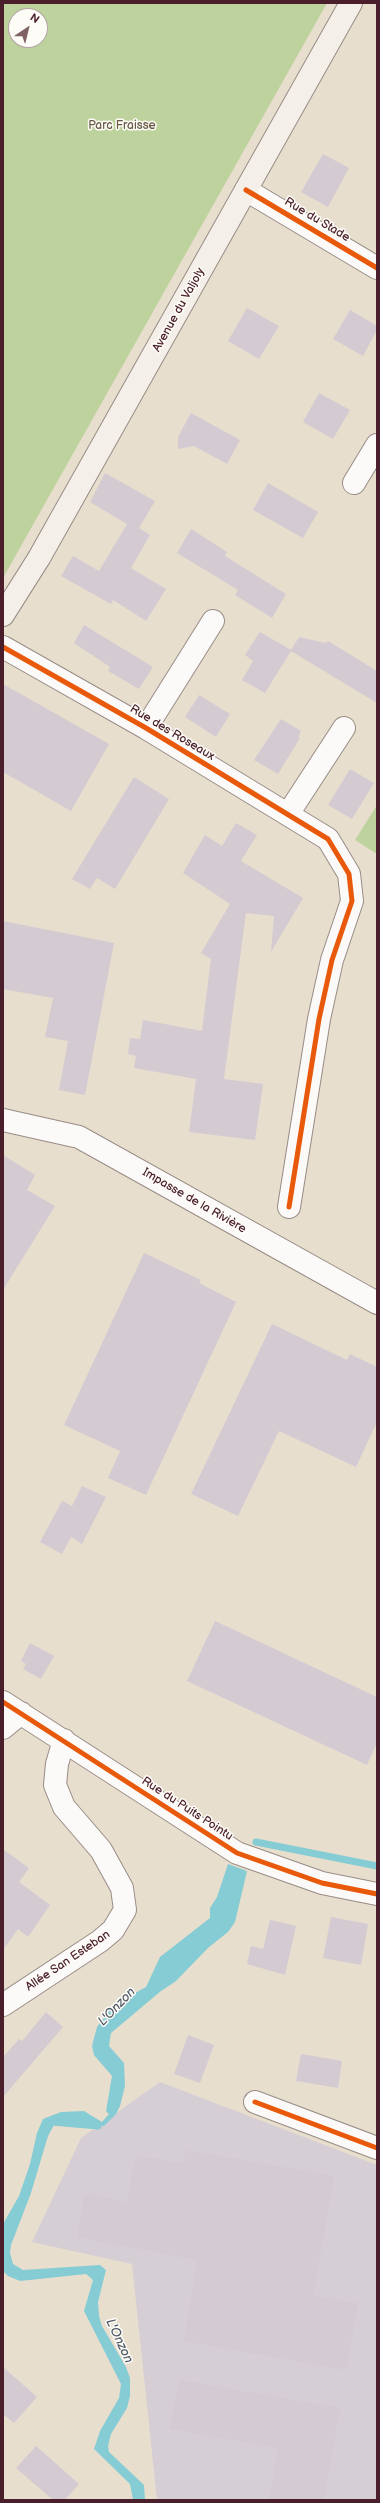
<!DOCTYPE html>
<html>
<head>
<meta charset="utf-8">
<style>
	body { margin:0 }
	#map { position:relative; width:380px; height:2503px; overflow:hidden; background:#e8dece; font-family:"Balsamiq Sans",sans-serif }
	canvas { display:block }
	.frame { position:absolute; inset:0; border:4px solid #4a1f2b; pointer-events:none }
	.north { position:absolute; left:8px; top:8px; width:40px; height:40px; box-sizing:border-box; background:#fdfcf7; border:1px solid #b5a4a5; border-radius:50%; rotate:35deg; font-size:11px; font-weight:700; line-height:16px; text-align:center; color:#4a1f2b }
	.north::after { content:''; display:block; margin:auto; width:14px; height:18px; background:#816264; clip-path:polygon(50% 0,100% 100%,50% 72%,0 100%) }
</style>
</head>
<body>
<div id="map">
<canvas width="380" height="2503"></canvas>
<div class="frame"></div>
<div class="north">N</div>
</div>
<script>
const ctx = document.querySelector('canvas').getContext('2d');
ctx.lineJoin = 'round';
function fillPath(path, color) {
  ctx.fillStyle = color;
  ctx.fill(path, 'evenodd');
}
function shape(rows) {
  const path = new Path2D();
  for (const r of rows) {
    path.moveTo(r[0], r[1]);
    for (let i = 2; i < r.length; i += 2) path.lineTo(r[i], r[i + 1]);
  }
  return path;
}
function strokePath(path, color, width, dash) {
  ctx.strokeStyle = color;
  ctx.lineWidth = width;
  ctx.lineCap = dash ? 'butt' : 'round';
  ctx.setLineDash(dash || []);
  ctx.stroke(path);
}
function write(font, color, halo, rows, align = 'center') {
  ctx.font = font + ' "Balsamiq Sans",sans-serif';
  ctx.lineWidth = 3;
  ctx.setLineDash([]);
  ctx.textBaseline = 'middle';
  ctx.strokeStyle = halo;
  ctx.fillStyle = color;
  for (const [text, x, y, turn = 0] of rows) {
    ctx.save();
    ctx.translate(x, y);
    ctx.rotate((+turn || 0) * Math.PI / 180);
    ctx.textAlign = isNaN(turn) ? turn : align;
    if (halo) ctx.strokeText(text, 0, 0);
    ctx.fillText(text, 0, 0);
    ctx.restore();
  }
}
fillPath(shape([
	[160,2082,377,2165,377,2500,157,2500,132,2264,32,2242,81,2138]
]), '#d5ced5');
fillPath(shape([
	[3,3,327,3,3,578],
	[16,16,40,16,40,40,16,40],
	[377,805,377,854,355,840]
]), '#bed29d');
fillPath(shape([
	[228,1864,247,1871,235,1922,228,1932,208,1948,176,1981,161,1991,111,2033,109,2046,124,2063,125,2086,120,2106,116,2114,104,2126,75,2122,54,2125,48,2136,31,2193,11,2245,10,2253,13,2264,23,2270,100,2265,106,2270,98,2302,99,2316,102,2326,126,2367,130,2378,130,2396,127,2408,111,2434,108,2446,109,2452,144,2485,145,2500,133,2500,130,2484,94,2449,100,2431,119,2398,121,2384,84,2311,93,2280,86,2274,20,2281,8,2276,3,2271,3,2224,19,2196,30,2164,37,2133,43,2119,61,2112,84,2111,102,2122,109,2114,106,2111,112,2076,94,2055,92,2046,97,2027,113,2005,146,1987,160,1957,210,1918,210,1908,217,1897]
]), '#85ccd4');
strokePath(shape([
	[256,1842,377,1866],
	[52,2122,98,2126]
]), '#85ccd4', 7);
fillPath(shape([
	[323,154,349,168,328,207,301,192],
	[247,308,279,326,259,359,228,341],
	[350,310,377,326,377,330,363,356,333,339],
	[319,393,350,410,333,439,303,422],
	[191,413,240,440,227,464,194,446,178,449,178,437],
	[105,473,155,501,139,528,150,535,131,568,166,589,146,621,113,600,111,604,61,576,73,556,99,571,127,524,90,502],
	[268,483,318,512,303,538,253,510],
	[191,529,227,552,225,556,286,594,272,618,235,595,238,590,177,553],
	[84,625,153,667,139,689,108,671,110,667,74,643],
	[260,632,291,650,299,637,326,643,328,641,377,671,377,703,291,651,265,693,242,680,253,661,245,655],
	[3,684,109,744,71,811,3,772],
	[199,695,230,714,216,737,185,717],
	[281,719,301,731,298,737,300,738,278,774,254,760],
	[350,769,374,783,352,819,328,805],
	[134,777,169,799,115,889,97,878,90,889,72,879],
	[236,823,257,835,241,861,303,898,271,952,274,916,246,913,224,1079,263,1084,255,1140,189,1132,196,1079,134,1068,136,1056,128,1054,130,1038,140,1039,143,1020,202,1031,211,959,201,953,230,904,183,873,205,835,222,846],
	[3,921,114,943,85,1095,59,1090,68,1041,45,1037,53,998,3,989],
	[3,1155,35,1175,27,1190,55,1206,3,1290],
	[144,1253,201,1280,199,1283,236,1302,146,1495,108,1478,120,1451,64,1425],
	[272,1324,347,1360,350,1354,377,1367,377,1422,356,1467,279,1431,238,1516,191,1494],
	[82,1486,106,1497,82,1544,71,1537,62,1554,40,1542,62,1501,72,1506],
	[215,1621,377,1697,377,1743,367,1765,187,1681],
	[30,1643,54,1656,41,1679,23,1669,26,1664,21,1661],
	[3,1849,29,1868,19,1882,50,1905,28,1937,18,1929,3,1950],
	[331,1917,368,1924,361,1965,323,1958],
	[270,1920,296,1926,285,1975,247,1964,251,1946,263,1949],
	[46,2012,63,2027,3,2097,3,2057,19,2039,22,2041],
	[188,2035,214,2045,200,2083,174,2074],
	[301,2054,342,2061,338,2088,296,2081],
	[186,2150,334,2176,313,2296,358,2303,346,2370,184,2341,197,2260,77,2237,85,2194,127,2202,136,2156,183,2163],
	[3,2367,37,2397,14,2423,3,2414],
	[179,2380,340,2408,324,2500,269,2500,278,2448,170,2429],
	[36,2446,79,2484,65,2500,53,2500,16,2468]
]), '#d4cad2');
const street = shape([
	[246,190,377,268],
	[354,483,377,445],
	[3,647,146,728,328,839,349,874,352,901,332,960,319,1019,289,1207],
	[146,728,213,621],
	[288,814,344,728],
	[3,1120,79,1137,377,1303],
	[3,1702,237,1853,322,1883,377,1894],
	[3,1728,21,1713],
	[3,2005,100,1941,113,1930,125,1910,122,1888,101,1850,64,1807,55,1785,57,1764,64,1740],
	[255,2102,377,2148]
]);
const secondary = shape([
	[3,615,39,558,351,3]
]);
strokePath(street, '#988c86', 24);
strokePath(secondary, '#988c86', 24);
strokePath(street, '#fcfaf8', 22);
strokePath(secondary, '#f4f0e9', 22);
strokePath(shape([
	[246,190,377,268],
	[3,647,146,728,328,839,349,874,352,901,332,960,319,1019,289,1207],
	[3,1702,237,1853,322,1883,377,1894],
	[255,2102,377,2148]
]), '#e8590c', 5);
write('12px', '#675a45', '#fdfcf7', [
	["Parc Fraisse",122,126]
]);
write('12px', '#4a1f2b', '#fdfcf7', [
	["Rue du Stade",317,220,31],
	["Avenue du Valjoly",179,310,-61],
	["Rue des Roseaux",172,733,31],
	["Impasse de la Rivière",194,1201,30],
	["Rue du Puits Pointu",187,1809,33],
	["Allée San Esteban",68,1961,-34]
]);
write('italic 13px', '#505967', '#fdfcf7', [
	["L'Onzon",117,2007,-46],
	["L'Onzon",119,2341,65]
]);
</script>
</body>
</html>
